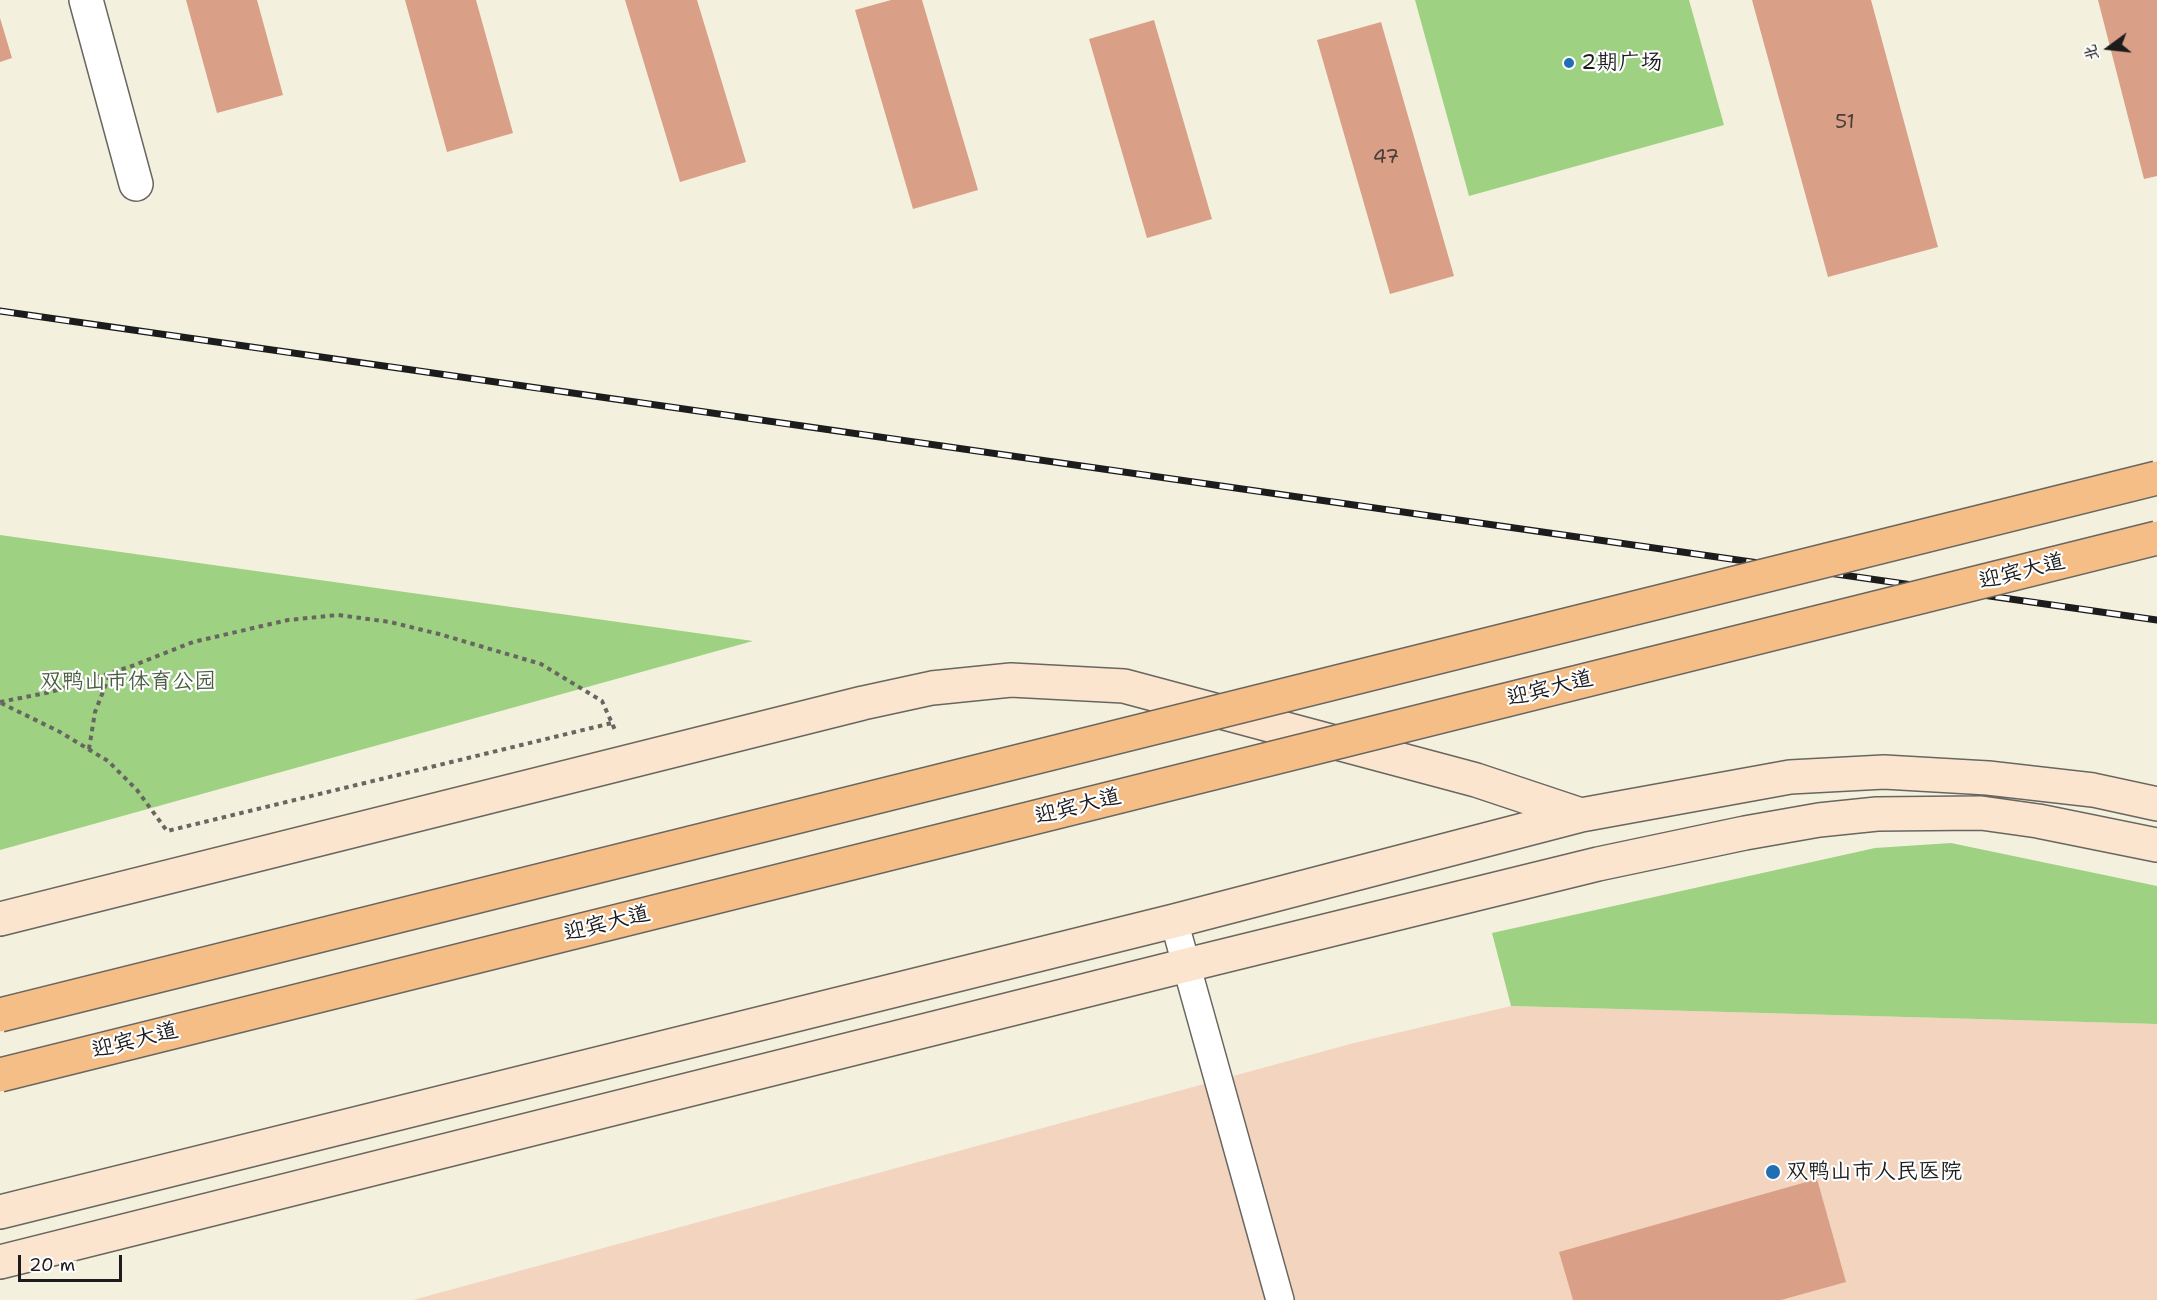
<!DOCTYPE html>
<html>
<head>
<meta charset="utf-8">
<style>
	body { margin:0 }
	#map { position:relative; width:2157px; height:1300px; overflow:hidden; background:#f4f0de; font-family:"Shantell Sans","LXGW WenKai TC",sans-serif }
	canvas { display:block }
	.north { position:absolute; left:2079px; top:18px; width:60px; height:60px; -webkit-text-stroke:4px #fff; paint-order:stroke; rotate:255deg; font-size:16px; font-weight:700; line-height:24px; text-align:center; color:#1c1c1c }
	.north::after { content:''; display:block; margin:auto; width:21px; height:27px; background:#1c1c1c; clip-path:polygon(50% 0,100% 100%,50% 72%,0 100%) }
	.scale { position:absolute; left:18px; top:1255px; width:104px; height:27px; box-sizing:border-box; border:3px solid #1c1c1c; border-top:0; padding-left:8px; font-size:18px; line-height:21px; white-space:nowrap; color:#1c1c1c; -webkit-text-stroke:4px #fff; paint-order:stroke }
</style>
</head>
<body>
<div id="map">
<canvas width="2157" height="1300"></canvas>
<div class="north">北</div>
<div class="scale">20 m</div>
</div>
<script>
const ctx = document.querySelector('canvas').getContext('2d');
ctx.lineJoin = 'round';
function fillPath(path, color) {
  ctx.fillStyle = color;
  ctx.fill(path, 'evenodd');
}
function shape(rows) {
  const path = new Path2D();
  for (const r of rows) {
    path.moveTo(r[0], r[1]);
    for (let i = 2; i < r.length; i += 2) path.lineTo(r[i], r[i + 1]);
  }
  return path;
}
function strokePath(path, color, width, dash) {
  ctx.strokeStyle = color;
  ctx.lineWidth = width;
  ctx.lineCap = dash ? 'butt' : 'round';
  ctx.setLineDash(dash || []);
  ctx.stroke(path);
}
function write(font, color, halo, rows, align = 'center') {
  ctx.font = font + ' "Shantell Sans","LXGW WenKai TC",sans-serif';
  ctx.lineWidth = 4.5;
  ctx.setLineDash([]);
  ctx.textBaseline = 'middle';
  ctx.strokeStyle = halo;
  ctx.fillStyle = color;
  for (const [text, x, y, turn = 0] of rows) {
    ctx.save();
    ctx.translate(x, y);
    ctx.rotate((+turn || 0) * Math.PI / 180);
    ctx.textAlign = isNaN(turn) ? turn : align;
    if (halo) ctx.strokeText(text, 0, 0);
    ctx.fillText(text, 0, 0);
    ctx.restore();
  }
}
fillPath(shape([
	[1511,1006,2157,1024,2157,1300,413,1300,1354,1043]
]), '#f3d4bf');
fillPath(shape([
	[1415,0,1689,0,1724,125,1469,196],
	[0,535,753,641,0,850],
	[1951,843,2157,886,2157,1024,1511,1006,1492,933,1875,848]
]), '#9ed282');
fillPath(shape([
	[186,0,257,0,283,95,217,113],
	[405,0,476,0,513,133,447,152],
	[625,0,697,0,746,162,680,182],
	[891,0,922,0,978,190,913,209,855,10],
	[1752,0,1871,0,1938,247,1828,277],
	[2098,0,2157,0,2157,176,2144,179],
	[0,18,12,58,0,62],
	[1154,20,1212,219,1147,238,1089,39],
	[1381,22,1454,276,1390,294,1317,40],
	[1817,1179,1846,1282,1781,1300,1573,1300,1559,1252]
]), '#d99f87');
const minor = shape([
	[1174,921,1280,1300]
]);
const tertiary = shape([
	[86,0,136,184]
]);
const secondary = shape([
	[0,919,863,703,932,688,1011,680,1124,686,1476,780,1581,815],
	[0,1212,1174,921,1581,815,1790,777,1884,772,1988,778,2093,790,2157,804],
	[0,1262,1187,965,1598,864,1745,833,1819,820,1877,814,1981,813,2038,821,2157,845]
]);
strokePath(minor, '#686660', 30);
strokePath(tertiary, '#686660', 36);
strokePath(secondary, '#686660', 36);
strokePath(shape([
	[0,702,51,692,132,666,193,642,288,620,338,615,390,622,439,634,541,664,602,701,615,730],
	[1,703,60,732,108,761,137,790,167,831,612,723],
	[89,749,95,712,110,674]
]), '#686660', 4, [4.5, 4.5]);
strokePath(minor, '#fff', 27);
strokePath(tertiary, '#fff', 33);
strokePath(secondary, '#fbe5cf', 33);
const rail = shape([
	[0,311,2157,620]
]);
strokePath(rail, '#1c1c1c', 7);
strokePath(rail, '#fff', 4.5, [14]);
const primaryBridge = shape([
	[0,1015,2157,478],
	[0,1075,2157,538]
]);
strokePath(primaryBridge, '#686660', 36, []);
strokePath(primaryBridge, '#f6be87', 33);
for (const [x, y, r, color] of [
	[1569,63,6,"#1f6fb2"],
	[1773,1172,8,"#1f6fb2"]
]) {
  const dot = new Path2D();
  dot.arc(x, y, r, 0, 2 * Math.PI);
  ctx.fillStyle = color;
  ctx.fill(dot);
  strokePath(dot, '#fff', 2);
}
write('20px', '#4b3d37', null, [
	["51",1845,123],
	["47",1386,158]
]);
write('22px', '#1c1c1c', '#fff', [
	["2期广场",1581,63],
	["双鸭山市人民医院",1786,1172]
], 'left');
write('22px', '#1c1c1c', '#fff', [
	["迎宾大道",2022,572,-14],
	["迎宾大道",1550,689,-14],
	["迎宾大道",1078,807,-14],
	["迎宾大道",607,924,-14],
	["迎宾大道",135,1041,-14]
]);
write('22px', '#4a5c40', '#fff', [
	["双鸭山市体育公园",128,682]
]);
</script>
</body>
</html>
